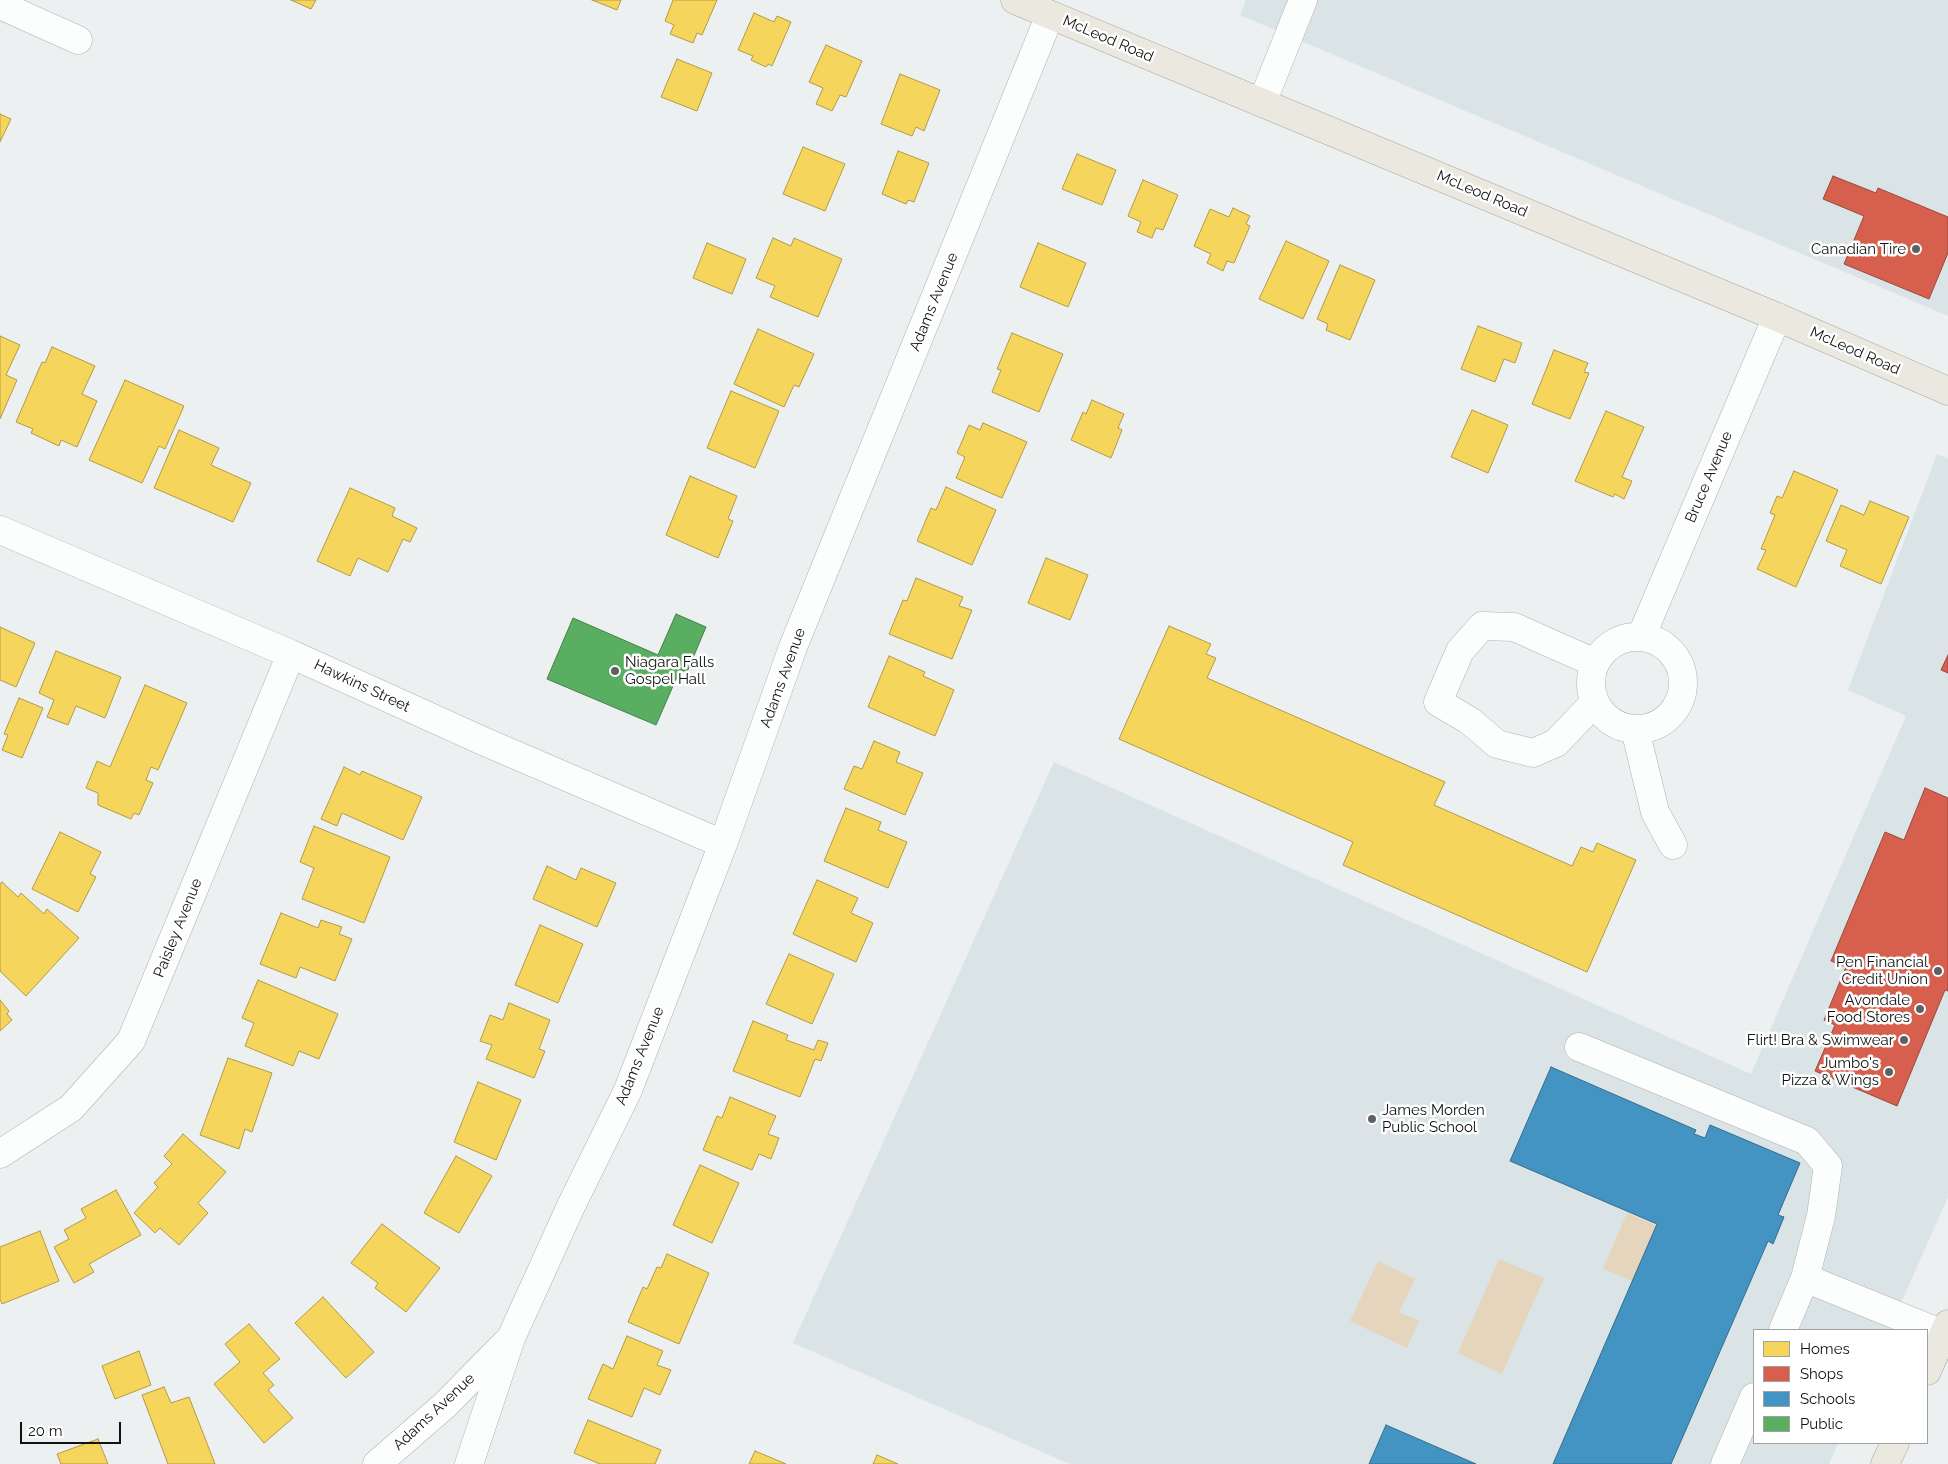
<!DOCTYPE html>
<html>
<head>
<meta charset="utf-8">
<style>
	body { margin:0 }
	#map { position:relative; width:1948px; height:1464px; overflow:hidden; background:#ecf0f1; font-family:Raleway,sans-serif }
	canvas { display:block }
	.legend { position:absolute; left:1753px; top:1329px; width:175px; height:115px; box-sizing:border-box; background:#fff; border:1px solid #a0a1a1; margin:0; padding:6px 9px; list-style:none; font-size:15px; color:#111313 }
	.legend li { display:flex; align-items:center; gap:10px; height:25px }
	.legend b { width:25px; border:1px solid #a0a1a1 }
	.scale { position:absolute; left:20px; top:1422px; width:101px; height:22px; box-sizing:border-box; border:2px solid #111313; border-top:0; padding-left:6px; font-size:15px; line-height:18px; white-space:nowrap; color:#111313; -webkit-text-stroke:4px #fff; paint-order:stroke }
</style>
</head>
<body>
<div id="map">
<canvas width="1948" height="1464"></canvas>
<ul class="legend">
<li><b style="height:14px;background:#f6d55c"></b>Homes</li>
<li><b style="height:14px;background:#d6604d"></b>Shops</li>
<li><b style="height:14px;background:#4393c3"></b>Schools</li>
<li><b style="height:14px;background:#5aae61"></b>Public</li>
</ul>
<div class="scale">20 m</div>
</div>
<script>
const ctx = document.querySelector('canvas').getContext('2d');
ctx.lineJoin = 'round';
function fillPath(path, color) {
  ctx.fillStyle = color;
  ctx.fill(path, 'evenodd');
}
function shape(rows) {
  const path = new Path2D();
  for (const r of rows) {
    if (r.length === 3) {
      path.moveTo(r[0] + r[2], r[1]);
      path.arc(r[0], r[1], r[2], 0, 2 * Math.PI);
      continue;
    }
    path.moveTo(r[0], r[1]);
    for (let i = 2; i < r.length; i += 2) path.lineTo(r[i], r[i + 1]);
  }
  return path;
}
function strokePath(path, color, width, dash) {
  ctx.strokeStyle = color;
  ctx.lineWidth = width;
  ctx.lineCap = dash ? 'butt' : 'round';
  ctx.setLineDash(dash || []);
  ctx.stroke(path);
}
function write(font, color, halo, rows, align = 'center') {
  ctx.font = font + ' Raleway,sans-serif';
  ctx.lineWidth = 5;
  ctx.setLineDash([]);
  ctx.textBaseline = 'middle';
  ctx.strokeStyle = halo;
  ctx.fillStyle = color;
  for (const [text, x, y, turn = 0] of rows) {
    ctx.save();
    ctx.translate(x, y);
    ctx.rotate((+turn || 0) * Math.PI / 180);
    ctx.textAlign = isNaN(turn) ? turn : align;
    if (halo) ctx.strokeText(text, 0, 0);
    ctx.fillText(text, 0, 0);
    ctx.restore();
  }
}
fillPath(shape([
	[1246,0,1948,0,1948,316,1240,15],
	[1937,454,1948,459,1948,1197,1889,1330,1754,1330,1754,1443,1838,1443,1829,1464,1070,1464,793,1343,1054,762,1751,1074,1906,716,1848,690]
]), '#dae3e5');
fillPath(shape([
	[1627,1213,1656,1225,1632,1281,1603,1269],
	[1499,1259,1544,1278,1502,1374,1458,1353],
	[1378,1261,1415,1279,1399,1312,1419,1321,1407,1348,1350,1321]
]), '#e5d5bd');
const homes = shape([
	[291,0,316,0,311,9,291,0],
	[592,0,621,0,617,10,592,0],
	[673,0,717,0,702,35,697,33,693,43,670,34,674,25,665,21,673,0],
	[754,13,774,22,777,16,791,22,772,66,768,64,766,67,751,60,753,56,738,50,754,13],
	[826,45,862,61,846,97,840,95,832,111,816,104,823,88,809,82,826,45],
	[677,59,712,73,697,111,661,97,677,59],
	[900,74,940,90,924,131,916,127,912,136,881,124,900,74],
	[0,114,11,119,0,142,0,114],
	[803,147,845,164,825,211,783,194,803,147],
	[898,151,929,163,914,202,908,200,906,204,882,194,898,151],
	[1077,154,1116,170,1102,205,1062,189,1077,154],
	[1143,180,1178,195,1163,230,1156,228,1152,238,1137,232,1141,222,1128,216,1143,180],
	[1233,208,1250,216,1246,224,1250,226,1234,263,1227,261,1223,271,1207,263,1211,254,1194,246,1210,209,1229,217,1233,208],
	[773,238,791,246,794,238,842,259,818,317,770,297,775,286,756,278,773,238],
	[1286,241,1329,261,1303,319,1259,299,1286,241],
	[707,243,746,259,732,294,693,278,707,243],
	[1038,243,1086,263,1068,307,1020,287,1038,243],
	[1340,265,1375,280,1350,340,1326,330,1328,324,1317,319,1340,265],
	[1478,326,1522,343,1515,363,1504,359,1495,382,1461,369,1478,326],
	[758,329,814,354,799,387,794,385,784,407,734,384,758,329],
	[1012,333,1063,354,1039,412,992,392,1001,370,997,369,1012,333],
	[0,336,20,345,6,375,17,380,0,419,0,336],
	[52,347,95,366,82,394,97,401,77,447,61,440,59,446,31,433,33,429,16,422,42,362,45,363,52,347],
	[1554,350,1588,363,1584,372,1589,373,1570,419,1532,404,1554,350],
	[125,380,184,406,165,449,159,446,142,483,89,460,125,380],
	[731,391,779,411,755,468,707,448,731,391],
	[1092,400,1124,414,1118,428,1122,430,1111,458,1071,440,1083,412,1086,414,1092,400],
	[1472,410,1508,425,1488,473,1451,457,1472,410],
	[1606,411,1644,427,1622,477,1632,481,1624,499,1615,494,1613,497,1575,481,1606,411],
	[983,423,1027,442,1002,498,956,478,965,457,957,453,969,425,980,430,983,423],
	[179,430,219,448,211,465,251,483,233,522,154,488,179,430],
	[1794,471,1838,490,1796,587,1757,569,1766,550,1761,549,1775,515,1770,513,1777,496,1782,498,1794,471],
	[690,476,737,496,728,519,733,521,718,558,666,535,690,476],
	[946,487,996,510,972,565,917,541,931,508,936,510,946,487],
	[350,488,395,508,392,516,417,528,410,542,403,539,388,572,358,558,350,576,317,561,350,488],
	[1870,501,1909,517,1881,584,1840,566,1847,550,1826,541,1841,505,1864,515,1870,501],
	[1046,558,1088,575,1070,620,1028,603,1046,558],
	[916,578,963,597,959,606,972,610,952,659,889,634,903,600,907,601,916,578],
	[1169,626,1211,644,1206,654,1216,658,1207,678,1445,782,1434,805,1572,866,1581,847,1593,852,1597,843,1636,860,1587,972,1343,865,1353,842,1119,739,1169,626],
	[0,627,35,643,16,687,0,680,0,627],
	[56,651,121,677,105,718,76,706,68,725,47,717,54,700,39,693,56,651],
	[889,656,925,672,923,676,954,690,935,736,868,707,889,656],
	[145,685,187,703,158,770,151,767,146,780,153,783,139,815,134,813,131,819,98,805,98,793,86,788,97,761,110,767,145,685],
	[19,698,43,708,22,758,2,750,8,735,4,734,19,698],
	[874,741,900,752,896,762,923,773,905,815,844,789,854,766,862,769,874,741],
	[344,767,360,775,362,771,422,797,403,840,342,813,337,826,321,819,344,767],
	[846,808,881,822,878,830,907,842,888,888,824,861,846,808],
	[314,826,390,857,364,923,302,899,314,868,300,862,314,826],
	[60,832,101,852,90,874,96,877,78,912,32,889,60,832],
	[547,866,576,880,581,868,616,883,597,927,533,899,547,866],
	[817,880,858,898,851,913,873,923,856,962,793,934,817,880],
	[2,882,18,897,21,893,44,914,47,909,79,938,26,996,0,971,0,884,2,882],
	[281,913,318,928,321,920,342,927,339,934,352,939,335,981,300,967,296,978,260,964,281,913],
	[540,925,583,944,558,1003,515,985,540,925],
	[789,954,834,974,812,1024,766,1004,789,954],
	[258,980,338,1014,319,1059,299,1051,293,1066,245,1046,254,1023,242,1018,258,980],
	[0,1000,9,1011,7,1014,12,1020,0,1031,0,1000],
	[509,1003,550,1020,539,1049,545,1051,534,1078,486,1059,492,1045,480,1041,490,1015,503,1020,509,1003],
	[753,1021,788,1035,786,1040,814,1050,818,1040,828,1043,821,1061,815,1059,800,1097,733,1071,753,1021],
	[228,1058,272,1073,252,1132,245,1129,239,1149,200,1135,228,1058],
	[478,1082,521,1100,496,1160,454,1142,478,1082],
	[730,1097,776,1116,768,1134,779,1138,771,1159,759,1154,752,1170,703,1150,717,1116,722,1118,730,1097],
	[183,1134,226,1172,198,1203,208,1213,179,1245,160,1228,155,1233,134,1213,158,1187,154,1183,172,1164,164,1156,183,1134],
	[456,1156,492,1176,459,1233,424,1213,456,1156],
	[700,1165,739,1183,712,1243,673,1225,700,1165],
	[116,1190,141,1235,89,1264,94,1272,74,1283,54,1247,69,1239,64,1230,86,1218,81,1209,116,1190],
	[382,1224,440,1268,406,1312,375,1288,378,1283,351,1263,382,1224],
	[40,1231,59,1281,2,1304,0,1299,0,1247,40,1231],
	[667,1254,709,1273,679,1344,628,1322,643,1287,647,1289,657,1267,661,1268,667,1254],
	[323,1297,374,1352,346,1378,295,1323,323,1297],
	[249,1324,280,1359,263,1373,274,1385,268,1390,293,1418,264,1443,214,1384,240,1362,225,1344,249,1324],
	[627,1336,663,1351,657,1365,671,1370,660,1395,644,1388,632,1417,588,1399,603,1364,613,1369,627,1336],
	[139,1351,151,1385,115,1399,102,1366,139,1351],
	[164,1387,171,1403,189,1397,215,1464,168,1464,142,1395,164,1387],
	[588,1420,661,1450,655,1464,600,1464,574,1453,588,1420],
	[98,1439,108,1464,61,1464,57,1454,98,1439],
	[755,1451,786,1464,749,1464,755,1451],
	[877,1455,898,1464,873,1464,877,1455]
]);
fillPath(homes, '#f6d55c');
strokePath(homes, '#b19b46', 1);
const shops = shape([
	[1833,176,1876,193,1878,188,1948,217,1948,253,1929,299,1844,264,1864,216,1823,199,1833,176],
	[1948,655,1948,673,1941,670,1948,655],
	[1925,788,1948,798,1948,991,1945,990,1897,1106,1815,1071,1835,1025,1824,1020,1846,967,1831,961,1885,832,1904,840,1925,788]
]);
fillPath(shops, '#d6604d');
strokePath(shops, '#9b493c', 1);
const schools = shape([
	[1551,1067,1696,1130,1694,1134,1705,1138,1710,1125,1800,1163,1778,1215,1784,1217,1773,1244,1768,1241,1671,1464,1553,1464,1657,1224,1510,1161,1551,1067],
	[1386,1425,1476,1464,1369,1464,1386,1425]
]);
fillPath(schools, '#4393c3');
strokePath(schools, '#346d8e', 1);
const public = shape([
	[676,614,706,627,687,672,680,670,656,725,547,679,573,618,658,655,676,614]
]);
fillPath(public, '#5aae61');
strokePath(public, '#44804a', 1);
const minor = shape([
	[0,5,78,40],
	[1262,103,1303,0],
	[0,530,291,654,483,741,723,844],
	[1641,637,1777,317],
	[1637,683,46],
	[1595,702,1556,743,1533,753,1497,744,1470,721,1438,702,1460,651,1482,626,1514,627,1595,663],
	[1635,729,1655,812,1673,845],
	[1579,1047,1807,1141,1828,1166,1821,1216,1805,1278],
	[0,1154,71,1108,131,1041,291,654],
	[1783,1330,1805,1278,1943,1334],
	[377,1464,445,1405,506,1343],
	[469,1464,511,1338,571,1206,628,1090,723,844,793,647,1050,15],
	[1725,1464,1754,1397]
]);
const major = shape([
	[1015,0,1777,317,1948,391],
	[1927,1371,1948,1324],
	[1885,1464,1895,1443]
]);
strokePath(minor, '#b0b2b3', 29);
strokePath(major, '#aba598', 29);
strokePath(minor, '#fcfdfd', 28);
strokePath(major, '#ebe8e0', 28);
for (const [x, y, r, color] of [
	[1916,249,5,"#5e6061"],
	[615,671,5,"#5e6061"],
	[1938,971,5,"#5e6061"],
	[1920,1009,5,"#5e6061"],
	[1904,1040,5,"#5e6061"],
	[1889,1072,5,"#5e6061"],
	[1372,1119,5,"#5e6061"]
]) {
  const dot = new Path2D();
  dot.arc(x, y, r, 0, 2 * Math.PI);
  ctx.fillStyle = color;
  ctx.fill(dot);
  strokePath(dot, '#fff', 2);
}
write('15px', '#111313', '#fff', [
	["McLeod Road",1108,39,23],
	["McLeod Road",1482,194,23],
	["Adams Avenue",934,302,-68],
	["McLeod Road",1855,351,24],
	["Bruce Avenue",1709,477,-67],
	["Adams Avenue",783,678,-70],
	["Hawkins Street",362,686,25],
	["Paisley Avenue",178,928,-68],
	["Adams Avenue",640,1056,-68],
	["Adams Avenue",434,1412,-43]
]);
write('15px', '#111313', '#fff', [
	["Canadian Tire",1906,249],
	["Niagara Falls",625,662,"left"],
	["Gospel Hall",625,679,"left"],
	["Pen Financial",1928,962],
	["Credit Union",1928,979],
	["Avondale",1910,1000],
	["Food Stores",1910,1017],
	["Flirt! Bra & Swimwear",1894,1040],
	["Jumbo's",1879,1063],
	["Pizza & Wings",1879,1080],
	["James Morden",1382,1110,"left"],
	["Public School",1382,1127,"left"]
], 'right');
</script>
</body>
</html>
